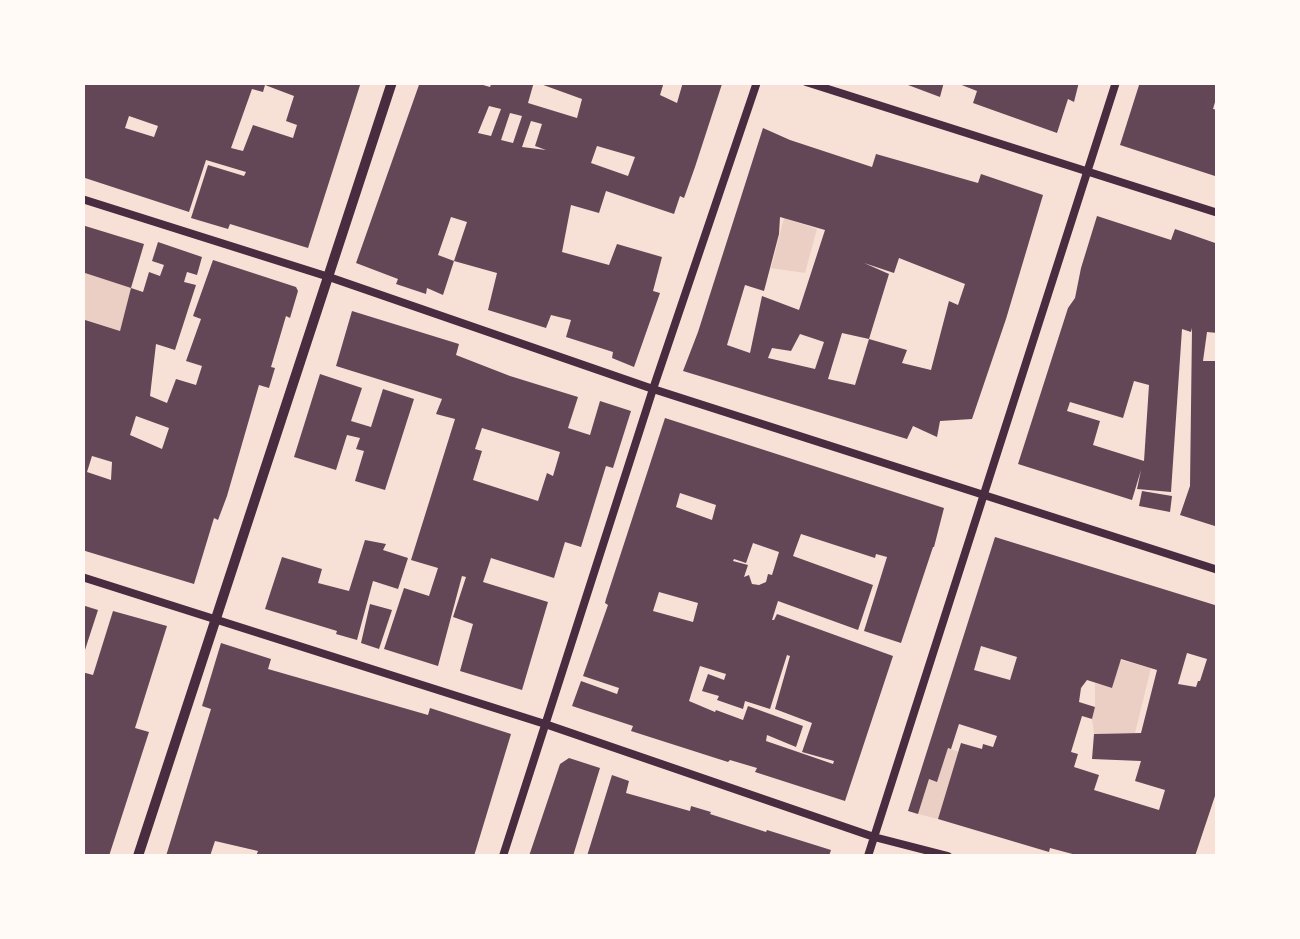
<!DOCTYPE html>
<html>
<head>
<meta charset="utf-8">
<style>
	body { margin:0 }
	#map { position:relative; width:1300px; height:939px; overflow:hidden; background:#f7e1d7; font-family:Raleway,sans-serif }
	canvas { display:block }
	.frame { position:absolute; inset:0; border:85px solid #fffaf5; pointer-events:none }
</style>
</head>
<body>
<div id="map">
<canvas width="1300" height="939"></canvas>
<div class="frame"></div>
</div>
<script>
const ctx = document.querySelector('canvas').getContext('2d');
ctx.lineJoin = 'round';
function fillPath(path, color) {
  ctx.fillStyle = color;
  ctx.fill(path, 'evenodd');
}
function shape(rows) {
  const path = new Path2D();
  for (const r of rows) {
    path.moveTo(r[0], r[1]);
    for (let i = 2; i < r.length; i += 2) path.lineTo(r[i], r[i + 1]);
  }
  return path;
}
function strokePath(path, color, width, dash) {
  ctx.strokeStyle = color;
  ctx.lineWidth = width;
  ctx.lineCap = dash ? 'butt' : 'round';
  ctx.setLineDash(dash || []);
  ctx.stroke(path);
}
fillPath(shape([
	[784,218,817,229,805,273,771,268],
	[83,272,131,288,120,331,83,319],
	[1120,660,1151,668,1135,733,1094,734,1092,719,1095,707,1095,683,1112,688],
	[948,748,959,752,938,819,918,814,929,779,937,781]
]), '#ebcfc5');
fillPath(shape([
	[82,82,361,82,308,248,230,224,228,229,191,218,208,165,244,176,246,172,206,160,189,212,82,177],
	[265,85,294,96,286,121,297,125,293,138,253,125,243,151,231,148,252,89,263,92],
	[129,116,158,126,154,137,125,128],
	[420,82,473,82,490,87,492,82,534,82,528,103,577,118,582,99,535,82,664,82,660,95,677,103,683,82,722,84,695,167,684,198,680,196,674,214,606,191,599,213,571,205,562,252,609,265,617,244,662,257,653,291,660,293,634,367,612,358,613,352,566,337,571,320,551,315,546,328,488,310,497,273,454,261,443,295,427,288,426,294,396,284,398,279,356,263],
	[489,106,501,109,491,136,478,133],
	[510,113,522,116,513,143,501,140],
	[531,121,542,124,535,146,546,150,522,147],
	[597,146,635,157,628,176,591,163],
	[451,217,467,222,454,261,438,255],
	[900,82,944,82,940,97],
	[954,82,1079,82,1074,102,1068,99,1057,133,973,103,977,91],
	[1140,82,1218,82,1218,92,1213,109,1218,110,1218,177,1120,145],
	[763,128,790,140,872,167,876,154,978,183,981,174,1043,195,1006,319,972,419,940,421,937,437,913,426,907,439,683,371,698,332],
	[780,217,825,230,799,310,762,296,750,353,727,345,745,285,764,291,779,234],
	[899,258,965,284,958,305,949,301,931,370,902,363,907,350,869,339,855,385,828,379,842,333,869,339,889,274,864,263,894,273],
	[800,334,824,342,815,369,768,358,772,348,791,351],
	[1097,216,1171,240,1175,229,1218,244,1218,333,1207,332,1203,361,1218,361,1218,527,1180,515,1190,486,1192,328,1191,332,1182,329,1171,492,1137,489,1141,470,1132,500,1018,464,1068,308,1075,298,1081,268],
	[1134,381,1149,385,1144,461,1093,445,1100,421,1067,411,1070,402,1123,418],
	[82,225,144,244,131,288,82,272],
	[158,242,202,257,197,275,187,272,184,282,196,285,175,350,156,344,150,396,167,403,176,379,196,385,202,366,186,361,201,319,193,316,213,260,296,287,298,291,290,318,286,316,271,367,275,368,269,388,259,385,227,496,218,520,214,518,194,584,82,550,82,319,120,331,131,288,143,292,149,272,160,276,164,265,152,261],
	[136,416,169,428,162,449,130,435],
	[92,456,112,462,111,480,87,472],
	[352,311,459,344,456,355,510,376,578,397,568,428,590,435,600,401,631,411,613,468,606,466,581,547,565,542,554,578,491,558,483,582,548,602,522,690,460,671,473,624,453,617,466,577,462,576,438,666,384,649,404,588,429,596,438,568,411,560,455,419,436,414,442,399,336,366],
	[482,428,560,452,553,476,547,473,538,501,473,480,482,451,475,449],
	[320,374,362,388,351,421,371,427,383,389,414,399,385,490,355,481,364,451,356,449,360,438,347,435,336,470,294,457],
	[665,418,944,508,934,547,933,547,901,643,864,631,887,557,876,554,875,558,801,534,793,556,873,585,858,630,778,601,772,620,774,620,777,614,893,656,845,801,755,772,757,768,730,760,728,762,631,731,633,726,572,706,581,681,617,694,619,688,583,676,608,605,605,603,606,599],
	[680,493,716,505,712,520,676,507],
	[753,543,779,552,772,575,768,574,766,582,759,585,752,584,749,575,744,577,748,565,733,561,734,559,746,563],
	[659,592,698,603,693,622,653,611],
	[787,655,790,656,775,709,812,723,802,752,834,761,833,764,766,741,767,735,796,747,803,726,748,706,743,720,716,710,715,712,689,701,700,666,726,674,724,680,708,674,702,691,719,696,717,700,743,709,745,701,770,709],
	[1142,491,1172,496,1170,512,1139,506],
	[995,537,1218,606,1218,787,1195,856,1080,856,1050,848,1049,852,938,819,961,743,982,749,983,744,993,747,997,736,959,724,951,749,948,748,937,782,929,779,918,814,908,811],
	[981,646,1017,657,1010,680,974,670],
	[1187,653,1207,659,1200,681,1198,681,1196,687,1178,684],
	[1121,659,1157,670,1141,733,1094,734,1092,759,1141,761,1135,781,1165,790,1159,810,1094,790,1099,775,1074,767,1078,754,1071,752,1082,716,1092,719,1095,707,1079,702,1081,688,1087,680,1112,688],
	[365,540,386,544,383,550,408,558,398,589,373,581,357,640,336,634,337,631,265,609,282,557,322,569,318,583,349,591],
	[370,604,392,610,379,649,361,643],
	[82,605,98,610,83,656,82,656],
	[113,611,167,626,135,728,149,732,109,856,82,856,82,672,93,675],
	[221,643,271,659,268,669,428,715,430,708,511,734,474,856,256,856,258,851,215,841,210,856,166,856,211,709,202,706],
	[569,758,600,768,573,856,529,856,560,764],
	[612,775,629,781,626,793,690,811,691,806,711,812,710,814,766,832,767,830,831,850,829,856,587,856]
]), '#644757');
strokePath(shape([
	[806,82,1218,213],
	[82,199,329,277,653,389,1218,570],
	[82,577,545,724,874,837,948,856],
	[503,856,653,389,757,82],
	[868,856,1116,82]
]), '#4a2c40', 8);
strokePath(shape([
	[138,856,392,82]
]), '#4a2c40', 10);
</script>
</body>
</html>
